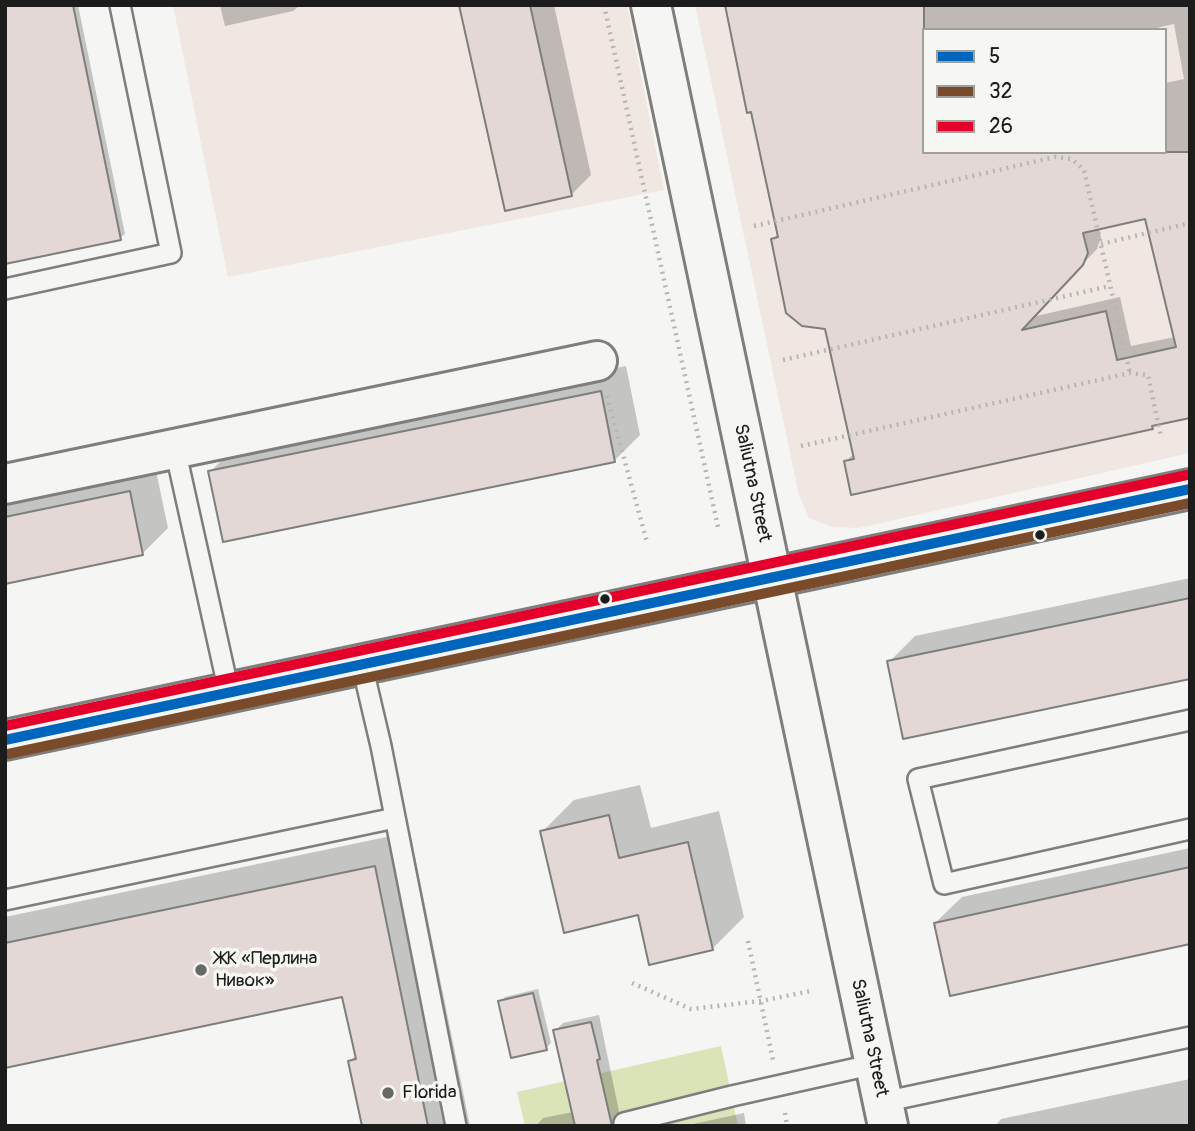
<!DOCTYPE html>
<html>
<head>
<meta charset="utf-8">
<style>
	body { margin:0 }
	#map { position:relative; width:1195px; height:1131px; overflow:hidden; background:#f5f5f3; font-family:Pangolin,sans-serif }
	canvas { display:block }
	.frame { position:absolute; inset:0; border:7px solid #1c1c1c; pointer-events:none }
	.legend { position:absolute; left:922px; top:28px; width:245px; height:126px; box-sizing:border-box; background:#f6f6f2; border:2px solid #9f9f9c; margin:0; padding:9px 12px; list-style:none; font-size:21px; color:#1c1c1c }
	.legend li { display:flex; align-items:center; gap:14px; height:35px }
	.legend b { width:35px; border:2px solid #9f9f9c }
</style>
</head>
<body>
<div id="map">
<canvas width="1195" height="1131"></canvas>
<div class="frame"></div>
<ul class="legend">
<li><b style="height:9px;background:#0065bd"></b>5</li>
<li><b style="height:9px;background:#7a4b2a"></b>32</li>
<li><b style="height:9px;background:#e4002b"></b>26</li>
</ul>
</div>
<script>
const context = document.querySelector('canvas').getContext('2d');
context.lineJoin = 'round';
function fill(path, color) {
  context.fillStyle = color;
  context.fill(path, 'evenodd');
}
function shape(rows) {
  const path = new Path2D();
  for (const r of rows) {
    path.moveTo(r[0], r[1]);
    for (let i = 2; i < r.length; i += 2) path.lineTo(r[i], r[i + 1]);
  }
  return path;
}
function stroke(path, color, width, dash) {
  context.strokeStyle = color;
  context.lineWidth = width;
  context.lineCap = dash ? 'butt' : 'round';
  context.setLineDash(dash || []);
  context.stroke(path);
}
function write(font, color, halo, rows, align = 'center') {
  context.font = font + ' Pangolin,sans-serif';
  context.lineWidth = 7;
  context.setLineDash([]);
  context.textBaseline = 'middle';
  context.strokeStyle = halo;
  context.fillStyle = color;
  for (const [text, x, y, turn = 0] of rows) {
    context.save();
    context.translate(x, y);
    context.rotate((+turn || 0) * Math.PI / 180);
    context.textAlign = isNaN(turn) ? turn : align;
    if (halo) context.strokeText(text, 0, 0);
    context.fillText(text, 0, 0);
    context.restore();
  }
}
fill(shape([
	[173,5,627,5,664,190,228,277],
	[695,5,1190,5,1190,453,859,528,832,527,809,518,799,495],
	[924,30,1165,30,1165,152,924,152]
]), '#f0e6e2');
fill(shape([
	[721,1046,738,1126,525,1126,517,1092]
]), '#dbe3b9');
fill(shape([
	[5,5,78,5,125,234,120,238],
	[220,5,300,5,293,11,225,26],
	[461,5,554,5,591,175,572,194],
	[727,5,1190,5,1190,161,1099,228,1101,237,1097,249,1032,317,1120,297,1131,346,1175,337,1170,240,1190,416,1157,423,1152,427,846,461,855,453,827,328,772,240,779,233],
	[1174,24,1184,79,1165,83,1165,152,924,152,924,30,1148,30],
	[626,366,640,435,614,461,210,472,236,446],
	[155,466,168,528,142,554,5,582,5,497],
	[1190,578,1190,677,889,662,915,636],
	[640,785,651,828,719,811,744,917,712,949,542,832,574,800],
	[410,832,470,1126,364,1126,350,1061,356,1055,344,995,5,1066,5,917],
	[1190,848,1190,942,935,923,962,897],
	[538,989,551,1043,546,1048,500,1002,505,997],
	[599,1015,622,1126,536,1126,543,1118,573,1112,555,1031,563,1023],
	[1190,1079,1190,1126,995,1126,1001,1119],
	[744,1113,746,1126,684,1126]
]), '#0003');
const building = shape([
	[5,5,73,5,121,240,5,264,5,5],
	[459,5,530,5,572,196,505,211,459,5],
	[725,5,924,5,924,152,1190,152,1190,418,1152,426,1153,429,851,495,844,461,854,459,825,329,802,326,786,313,771,239,778,237,751,112,747,113,725,5],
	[1145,219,1176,347,1117,360,1106,311,1022,330,1083,265,1088,253,1083,233,1145,219],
	[601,391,615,462,223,542,208,471,601,391],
	[130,491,143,555,5,584,5,517,130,491],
	[1190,598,1190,679,903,739,887,661,1190,598],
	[609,815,619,858,688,842,713,950,649,965,638,915,564,933,540,831,609,815],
	[375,866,428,1126,362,1126,348,1061,356,1059,342,997,5,1068,5,943,375,866],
	[1190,867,1190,944,950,996,934,923,1190,867],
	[533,993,547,1050,511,1058,498,1001,533,993],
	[591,1022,600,1059,597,1060,612,1126,575,1126,553,1030,591,1022]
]);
fill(building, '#e4d8d6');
stroke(building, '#7e7e7d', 2);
const service = shape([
	[5,289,171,253,120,5],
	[175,449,229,692],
	[362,665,381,746,456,1126],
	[1190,720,918,779,944,884,1190,829],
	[5,900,395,818],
	[883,1102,1190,1037],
	[624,1126,624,1123,732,1096,875,1064]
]);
const minor = shape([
	[5,484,597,361],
	[772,578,888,1126]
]);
const tertiary = shape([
	[651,5,772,578]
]);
const secondary = shape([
	[5,740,1190,489]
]);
stroke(service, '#7e7e7d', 24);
stroke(minor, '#7e7e7d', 44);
stroke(tertiary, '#7e7e7d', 44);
stroke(secondary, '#7e7e7d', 44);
stroke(shape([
	[604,5,718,527],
	[754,226,1055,157,1072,159,1084,170,1130,373],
	[1101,244,1190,223],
	[783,360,1110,286],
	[607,396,647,542],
	[801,446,1130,373,1148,375,1161,437],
	[748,941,773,1060],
	[632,983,691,1009,761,1001,811,991],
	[785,1113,787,1126]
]), '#b6b6b5', 4.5, [2, 5]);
stroke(service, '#f5f5f3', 19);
stroke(minor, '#f5f5f3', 38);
stroke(tertiary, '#f5f5f3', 38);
stroke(secondary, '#f5f5f3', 38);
stroke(shape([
	[5,740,1190,489]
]), '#0065bd', 10);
stroke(shape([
	[8,754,1190,503]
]), '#7a4b2a', 10);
stroke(shape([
	[5,726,1187,475]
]), '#e4002b', 10);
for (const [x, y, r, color] of [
	[1040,535,6,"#1c1c1c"],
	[605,599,6,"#1c1c1c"],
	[201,970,7,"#686867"],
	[388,1093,7,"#686867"]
]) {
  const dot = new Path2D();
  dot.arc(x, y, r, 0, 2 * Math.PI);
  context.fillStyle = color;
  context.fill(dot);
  stroke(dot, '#f6f6f2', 2.5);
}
write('19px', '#1c1c1c', '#f6f6f2', [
	["Saliutna Street",752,483,78],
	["Saliutna Street",869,1038,78]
]);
write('19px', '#1c1c1c', '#f6f6f2', [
	["ЖК «Перлина",215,959],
	["Нивок»",215,981],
	["Florida",402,1093]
], 'left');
</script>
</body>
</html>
